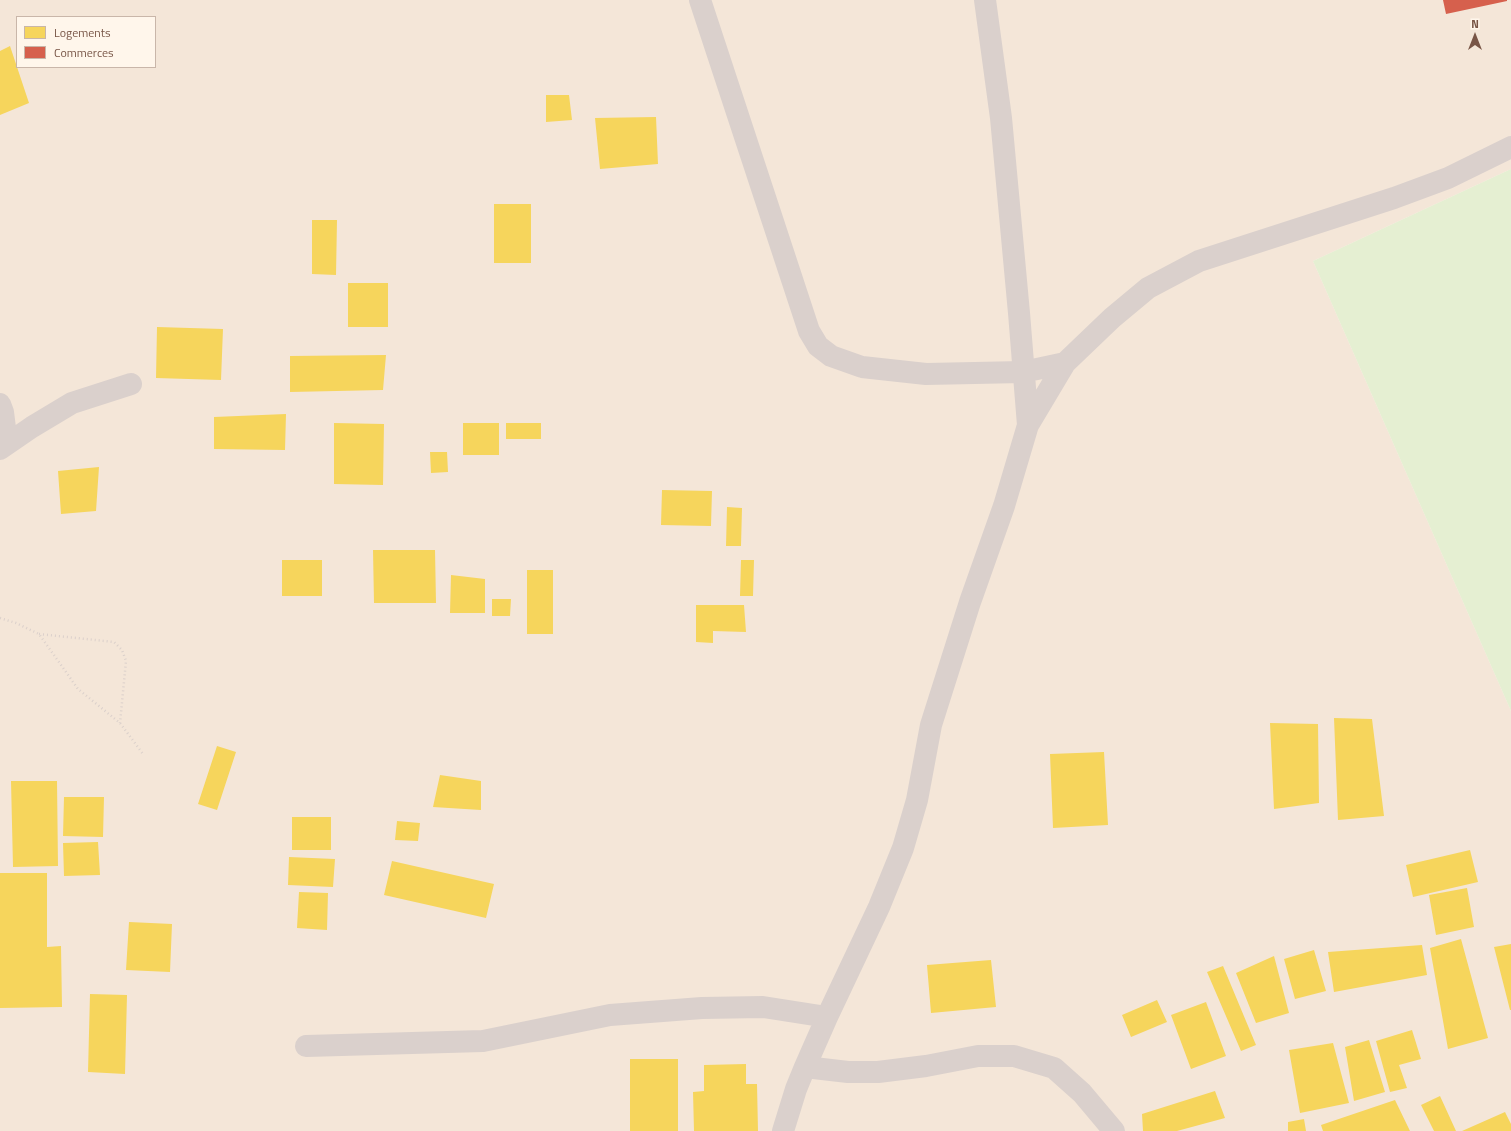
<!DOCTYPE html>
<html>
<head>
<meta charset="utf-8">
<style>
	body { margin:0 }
	#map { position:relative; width:1511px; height:1131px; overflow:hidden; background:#f8f1e8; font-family:"Titillium Web",sans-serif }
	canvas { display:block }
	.legend { position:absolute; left:16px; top:16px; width:140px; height:52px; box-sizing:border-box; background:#fff6eb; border:1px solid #c9b6a9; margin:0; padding:5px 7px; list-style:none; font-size:12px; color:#785546 }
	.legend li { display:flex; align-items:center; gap:8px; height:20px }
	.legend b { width:20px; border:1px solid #c9b6a9 }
	.north { position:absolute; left:1455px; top:16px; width:40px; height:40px; -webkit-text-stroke:3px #fff6eb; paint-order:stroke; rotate:0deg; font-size:11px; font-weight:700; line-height:16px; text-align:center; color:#785546 }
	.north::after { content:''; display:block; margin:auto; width:14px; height:18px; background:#785546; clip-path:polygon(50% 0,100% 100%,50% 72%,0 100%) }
</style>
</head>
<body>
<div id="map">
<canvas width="1511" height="1131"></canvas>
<ul class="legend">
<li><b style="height:11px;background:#f6d55c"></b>Logements</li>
<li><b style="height:11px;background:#d6604d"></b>Commerces</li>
</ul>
<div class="north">N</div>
</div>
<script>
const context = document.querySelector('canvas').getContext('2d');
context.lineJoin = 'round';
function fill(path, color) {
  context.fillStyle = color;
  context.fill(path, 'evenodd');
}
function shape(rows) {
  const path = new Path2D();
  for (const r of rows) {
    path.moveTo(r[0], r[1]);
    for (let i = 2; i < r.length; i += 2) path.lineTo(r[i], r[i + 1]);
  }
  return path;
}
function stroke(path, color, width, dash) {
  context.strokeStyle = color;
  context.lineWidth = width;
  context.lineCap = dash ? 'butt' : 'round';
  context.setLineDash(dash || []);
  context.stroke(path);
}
fill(shape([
	[0,0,1511,0,1511,169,1313,261,1511,711,1511,1131,0,1131],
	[17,17,155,17,155,67,17,67]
]), '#f4e6d8');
fill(shape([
	[1511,169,1511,711,1313,261]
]), '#e5efd2');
fill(shape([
	[10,46,29,103,0,115,0,51],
	[546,95,569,95,572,120,546,122],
	[656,117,658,164,600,169,595,118],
	[494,204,531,204,531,263,494,263],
	[312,220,337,220,336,275,312,274],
	[348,283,388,283,388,327,348,327],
	[157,327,223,329,221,380,156,378],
	[386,355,383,390,290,392,290,356],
	[286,414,285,450,214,449,214,417],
	[334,423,384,424,383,485,334,484],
	[463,423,499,423,499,455,463,455],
	[506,423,541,423,541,439,506,439],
	[430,452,447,452,448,472,431,473],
	[99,467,96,511,61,514,58,471],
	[662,490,712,491,711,526,661,525],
	[727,507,742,508,741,546,726,546],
	[373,550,435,550,436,603,374,603],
	[282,560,322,560,322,596,282,596],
	[741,560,754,560,753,596,740,596],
	[527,570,553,570,553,634,527,634],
	[451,575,485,579,485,613,450,613],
	[492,599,511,599,510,616,492,616],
	[696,605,744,605,746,632,713,631,713,643,696,642],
	[1334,718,1372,719,1384,816,1338,820],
	[1270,723,1318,724,1319,803,1274,809],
	[217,746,236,752,217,810,198,804],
	[1104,752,1108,825,1053,828,1050,754],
	[440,775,481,781,481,810,433,807],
	[11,781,57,781,58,866,13,867],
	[64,797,104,797,103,837,63,836],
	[292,817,331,817,331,850,292,850],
	[397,821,420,823,418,841,395,840],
	[98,842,100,875,64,876,63,843],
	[1470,850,1478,882,1413,897,1406,865],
	[289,857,335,859,333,887,288,885],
	[392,861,494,884,486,918,384,895],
	[0,873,47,873,47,947,61,946,62,1007,0,1008],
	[1467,888,1474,927,1436,935,1429,895],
	[299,892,328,893,327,930,297,928],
	[129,922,172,924,170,972,126,970],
	[1461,939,1488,1038,1448,1049,1430,948],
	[1511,944,1511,1010,1510,1010,1494,947],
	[1422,945,1427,975,1334,992,1328,952],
	[1314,950,1326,991,1295,999,1284,959],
	[1274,956,1289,1013,1256,1023,1236,973],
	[991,960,996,1007,931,1013,927,965],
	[1223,966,1256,1045,1241,1051,1207,972],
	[90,994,127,995,125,1074,88,1072],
	[1157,1000,1167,1022,1131,1037,1122,1015],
	[1206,1002,1226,1056,1191,1069,1171,1015],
	[1412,1030,1421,1059,1399,1065,1407,1088,1390,1092,1376,1041],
	[1369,1040,1385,1092,1354,1101,1345,1047],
	[1333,1043,1349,1103,1300,1113,1289,1050],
	[630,1059,678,1059,678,1131,630,1131],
	[746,1064,746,1084,757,1084,758,1131,694,1131,693,1092,704,1091,704,1065],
	[1215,1091,1225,1118,1177,1131,1143,1131,1142,1114],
	[1440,1096,1456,1131,1434,1131,1421,1105],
	[1395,1100,1410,1131,1323,1131,1321,1125],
	[1505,1112,1511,1124,1511,1131,1462,1131],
	[1304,1119,1306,1131,1288,1131,1288,1122]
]), '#f6d55c');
fill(shape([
	[1443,0,1507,0,1507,1,1446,14]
]), '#d6604d');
stroke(shape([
	[0,618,16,623,39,634,78,689,120,723,143,754],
	[39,634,114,642,122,650,126,661,120,723]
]), '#dbd0cb', 2.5, [1, 3]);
stroke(shape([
	[700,0,809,331,818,346,831,356,862,367,926,374,1023,372,1065,363],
	[985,0,1001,118,1019,313,1028,425],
	[0,404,3,412,7,444],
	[0,449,32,427,72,403,131,384],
	[306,1046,483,1041,610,1015,702,1008,763,1007,827,1017],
	[805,1067,848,1072,878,1072,926,1066,978,1056,1014,1056,1054,1068,1082,1093,1114,1131],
	[783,1131,796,1089,805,1067,827,1017,879,907,903,848,917,800,931,725,970,602,1004,506,1028,425,1065,363,1112,318,1148,288,1199,261,1394,198,1448,178,1511,147]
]), '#dad0cc', 22);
</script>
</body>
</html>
